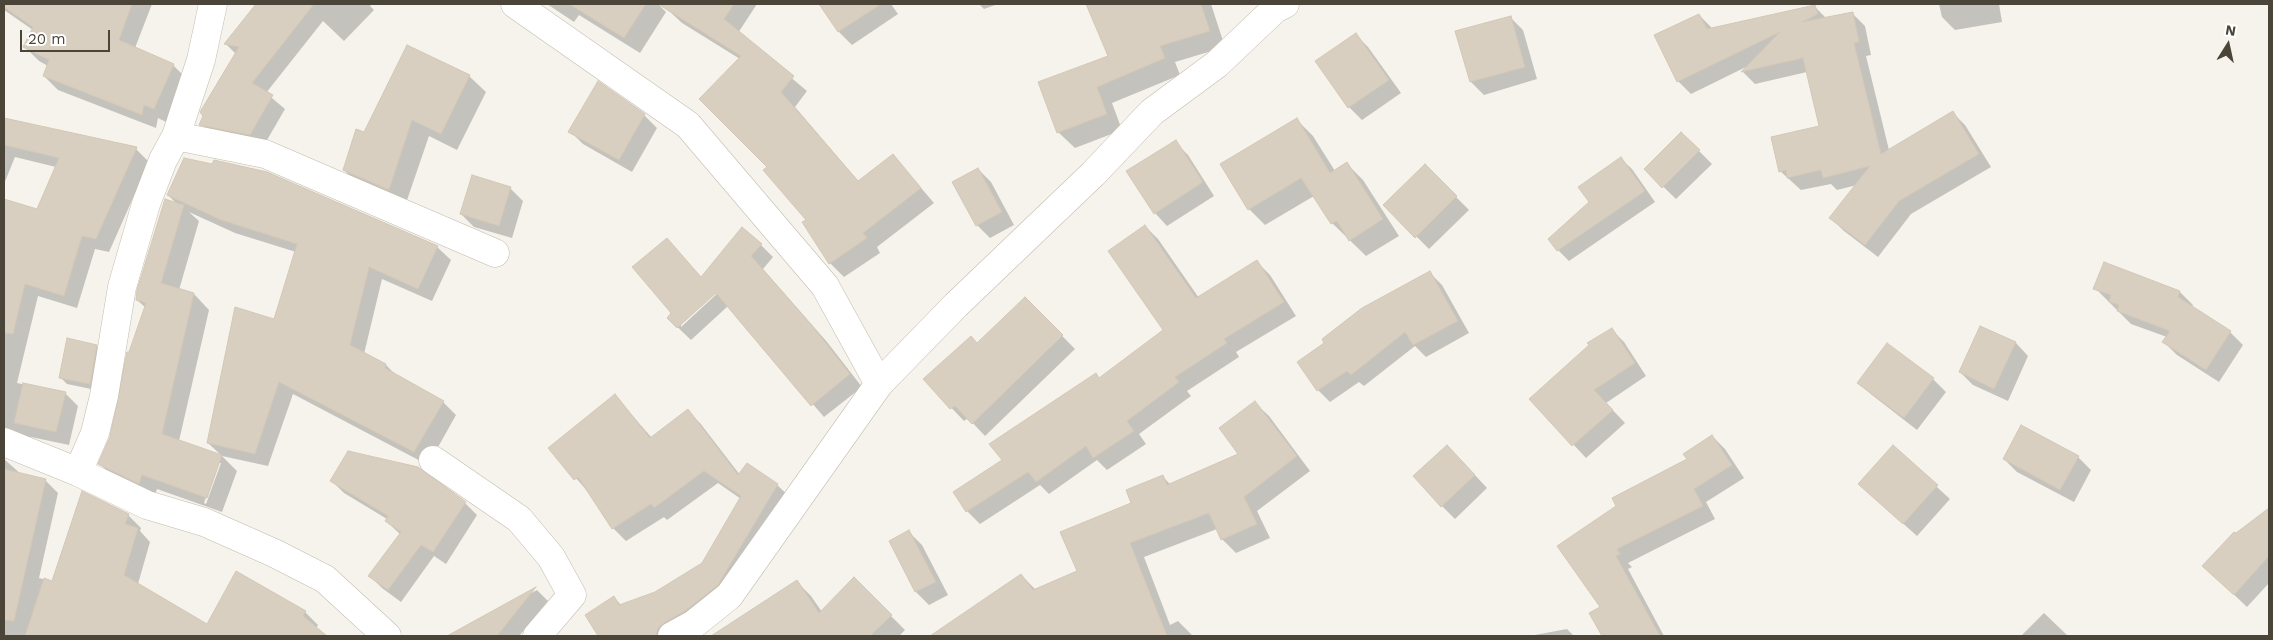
<!DOCTYPE html>
<html>
<head>
<meta charset="utf-8">
<style>
	body { margin:0 }
	#map { position:relative; width:2273px; height:640px; overflow:hidden; background:#f6f3ec; font-family:"Work Sans",sans-serif }
	canvas { display:block }
	.frame { position:absolute; inset:0; border:5px solid #4b4439; pointer-events:none }
	.north { position:absolute; left:2203px; top:20px; width:50px; height:50px; -webkit-text-stroke:4px #fff; paint-order:stroke; rotate:10deg; font-size:14px; font-weight:700; line-height:20px; text-align:center; color:#4b4439 }
	.north::after { content:''; display:block; margin:auto; width:18px; height:22px; background:#4b4439; clip-path:polygon(50% 0,100% 100%,50% 72%,0 100%) }
	.scale { position:absolute; left:20px; top:30px; width:90px; height:22px; box-sizing:border-box; border:2px solid #4b4439; border-top:0; padding-left:6px; font-size:15px; line-height:18px; white-space:nowrap; color:#4b4439; -webkit-text-stroke:4px #fff; paint-order:stroke }
</style>
</head>
<body>
<div id="map">
<canvas width="2273" height="640"></canvas>
<div class="frame"></div>
<div class="north">N</div>
<div class="scale">20 m</div>
</div>
<script>
const context = document.querySelector('canvas').getContext('2d');
context.lineJoin = 'round';
function fill(path, color) {
  context.fillStyle = color;
  context.fill(path, 'evenodd');
}
function shape(rows) {
  const path = new Path2D();
  for (const r of rows) {
    path.moveTo(r[0], r[1]);
    for (let i = 2; i < r.length; i += 2) path.lineTo(r[i], r[i + 1]);
  }
  return path;
}
function stroke(path, color, width, dash) {
  context.strokeStyle = color;
  context.lineWidth = width;
  context.lineCap = dash ? 'butt' : 'round';
  context.setLineDash(dash || []);
  context.stroke(path);
}
fill(shape([
	[4,4,152,4,135,48,173,65,188,80,168,123,158,118,156,128,58,90,44,76,48,66,39,61,25,47,33,30,4,10],
	[258,4,372,4,370,6,374,10,344,41,323,21,266,93,285,109,263,147,213,137,201,124,236,54,226,44],
	[547,4,658,4,666,12,640,53,579,15,574,22],
	[670,4,757,4,738,33,807,91,795,107,859,182,893,155,934,203,877,247,880,253,844,277,830,263,807,220,769,167,740,59,682,23,667,9],
	[820,4,891,4,898,14,852,45,839,32],
	[979,4,998,4,984,9],
	[1087,4,1211,4,1225,47,1175,62,1180,75,1112,103,1122,130,1075,148,1058,132,1110,57],
	[1939,4,1999,4,2002,22,1955,30,1942,17],
	[1814,6,1826,18,1852,13,1865,26,1871,55,1866,56,1889,150,1952,112,1965,125,1991,167,1911,214,1878,257,1844,231,1831,218,1857,185,1837,190,1831,184,1801,190,1780,171,1821,127,1807,72,1755,84,1743,72,1746,67,1691,94,1678,81,1699,15,1712,28],
	[1510,17,1523,30,1537,79,1484,95,1471,82],
	[1355,34,1368,47,1401,93,1362,120,1349,107],
	[469,76,486,92,457,150,429,136,405,206,361,187,344,170,365,133],
	[644,115,657,128,632,172,583,144,570,131],
	[4,118,136,149,149,162,109,252,95,249,77,308,38,296,17,383,65,393,78,406,69,445,31,437,30,443,4,448,4,200,37,211,56,167,15,157,4,184],
	[1297,120,1313,136,1335,171,1347,164,1363,180,1399,236,1366,256,1332,223,1314,196,1265,225,1249,209],
	[1681,133,1712,164,1676,199,1645,169],
	[1175,142,1188,155,1214,196,1167,226,1155,213],
	[1621,159,1632,169,1655,202,1569,261,1558,250],
	[1425,166,1469,210,1429,249,1385,205],
	[978,169,991,182,1014,225,990,238,977,225],
	[510,188,523,201,512,238,474,227,461,214],
	[168,195,437,247,451,260,432,301,382,279,364,354,386,365,397,376,443,402,456,415,428,465,293,394,268,466,222,456,237,471,222,512,157,489,154,498,115,479,100,464,111,437,130,354,146,308,137,300,178,205],
	[189,212,235,233,296,252,275,321,208,443,222,456,179,441,209,310,194,294,179,290,199,221],
	[218,463,221,463,206,504,204,503],
	[1145,226,1158,239,1199,298,1257,262,1270,275,1296,316,1236,352,1239,357,1187,391,1191,396,1139,434,1146,444,1107,470,1097,460,1049,494,1040,485,980,524,967,511,1004,460,1100,379,1165,330],
	[761,245,773,257,763,269,827,342,862,387,824,417,728,306,691,340,668,318,702,278],
	[719,288,721,290,681,327,681,323],
	[1430,273,1442,285,1469,333,1426,357,1415,346,1364,386,1359,382,1330,402,1318,390,1326,343],
	[2095,288,2180,292,2193,305,2192,307,2230,332,2243,345,2219,382,2177,355,2164,342,2167,337,2131,324],
	[1025,298,1075,349,985,436,968,418,964,421,924,379,977,344],
	[1981,328,2016,343,2028,356,2008,401,1973,385,1960,372],
	[1611,329,1624,342,1646,376,1606,403,1625,423,1586,458,1531,399],
	[1887,345,1933,379,1946,392,1917,430,1872,395,1859,383],
	[96,346,102,352,96,390,67,384,61,378],
	[615,396,652,438,687,411,700,423,740,475,777,485,790,497,730,598,676,636,600,636,586,615,614,597,621,605,656,594,703,564,741,499,718,483,667,520,664,517,626,541,613,528,588,492,550,448],
	[1255,403,1269,416,1310,471,1257,511,1270,538,1236,553,1222,539,1217,529,1144,557,1170,625,1178,621,1193,636,940,636,938,633,1021,575,1036,590,1078,572,1132,504,1163,477,1171,485,1240,454],
	[1712,436,1725,449,1744,478,1706,502,1715,519,1628,563,1632,567,1628,569,1664,636,1603,636,1591,614,1602,608,1559,547,1689,460],
	[1893,447,1950,499,1917,536,1859,484],
	[2078,457,2091,470,2074,502,2017,472,2004,459],
	[4,459,22,475,45,480,58,493,39,578,53,582,128,515,141,528,140,531,150,542,138,584,207,625,305,612,318,625,316,628,325,636,115,636,98,627,95,636,4,636],
	[1460,459,1487,488,1455,519,1442,506],
	[332,481,465,503,477,515,446,564,434,556,401,602,382,588,370,576,400,534,386,521,387,519,344,493],
	[2269,509,2269,583,2247,607,2204,566,2236,535],
	[909,532,922,545,948,595,929,605,916,592,891,541],
	[854,579,905,630,899,636,713,636,797,582,811,596,822,612],
	[537,590,548,601,519,636,451,636],
	[2044,613,2068,636,2021,636],
	[1567,629,1574,636,1529,636]
]), '#0003');
const building = shape([
	[4,4,132,4,119,40,174,64,154,109,144,105,142,115,43,76,49,60,23,47,33,27,4,7,4,4],
	[256,4,314,4,252,83,273,95,250,135,199,125,203,116,200,112,239,47,224,44,256,4],
	[569,4,646,4,624,38,569,4],
	[658,4,734,4,724,19,794,76,781,92,858,181,893,154,921,188,863,233,867,238,829,264,802,222,806,220,763,170,767,167,699,99,741,56,658,4],
	[819,4,881,4,838,32,819,4],
	[1086,4,1201,4,1210,31,1160,46,1165,58,1097,87,1107,114,1057,133,1038,82,1108,56,1086,4],
	[1815,5,1818,14,1802,22,1853,12,1859,42,1854,43,1881,154,1953,111,1979,154,1899,201,1865,245,1829,218,1870,166,1823,178,1821,170,1787,178,1786,170,1779,172,1771,137,1819,126,1803,58,1741,72,1780,32,1677,82,1654,35,1699,14,1707,29,1815,5],
	[1511,16,1525,67,1470,82,1455,31,1511,16],
	[1356,33,1389,80,1348,108,1315,61,1356,33],
	[407,45,470,75,441,134,412,120,389,190,343,170,356,129,364,132,407,45],
	[598,81,645,114,619,160,568,132,598,81],
	[4,118,137,147,96,239,82,236,64,296,25,284,13,334,4,333,4,199,37,209,59,158,4,145,4,118],
	[1297,118,1330,173,1347,162,1383,219,1349,241,1337,221,1331,224,1301,178,1248,210,1220,164,1297,118],
	[1681,132,1700,150,1662,188,1644,169,1681,132],
	[1176,140,1203,182,1154,214,1126,171,1176,140],
	[1621,157,1645,191,1557,251,1548,239,1589,202,1578,187,1621,157],
	[184,158,212,164,214,160,267,172,438,246,418,289,369,267,350,345,386,364,385,368,444,401,414,452,279,382,255,454,207,443,235,307,274,319,297,244,221,220,167,195,184,158],
	[1425,164,1457,196,1415,238,1383,205,1425,164],
	[978,168,1002,212,976,226,952,182,978,168],
	[472,175,511,187,499,226,460,214,472,175],
	[165,199,184,205,161,283,194,293,162,434,222,455,207,498,142,475,139,484,98,464,110,437,127,352,129,352,146,303,136,300,137,290,165,199],
	[1145,225,1196,298,1257,260,1284,302,1224,339,1227,343,1175,377,1179,382,1127,421,1134,431,1093,458,1086,446,1036,482,1028,472,966,512,953,492,1002,460,989,444,1096,373,1099,378,1163,330,1108,251,1145,225],
	[742,227,762,244,751,256,814,328,850,374,811,406,716,293,677,328,667,318,671,313,666,307,632,267,667,238,701,277,742,227],
	[2104,262,2180,291,2178,297,2231,331,2206,370,2162,342,2170,331,2117,311,2119,305,2109,302,2111,295,2093,289,2104,262],
	[1430,271,1458,321,1413,345,1405,332,1351,375,1347,371,1317,391,1297,362,1324,343,1322,339,1362,308,1430,271],
	[1025,297,1063,335,972,424,955,406,950,409,923,379,971,336,977,343,1025,297],
	[1980,326,2016,342,1994,389,1959,372,1980,326],
	[1612,328,1635,363,1594,390,1613,410,1572,446,1529,399,1589,345,1587,343,1612,328],
	[67,338,97,345,90,384,59,378,67,338],
	[1887,343,1934,378,1904,418,1857,383,1887,343],
	[23,383,66,392,56,432,14,423,23,383],
	[615,394,650,438,688,409,738,475,747,463,778,484,718,585,685,611,664,623,658,628,656,636,598,636,585,615,614,596,619,605,655,592,702,563,741,496,704,471,654,508,651,504,612,529,578,477,574,480,548,448,615,394],
	[1255,401,1297,456,1244,497,1257,524,1221,540,1209,513,1130,543,1167,636,930,636,1021,574,1033,590,1077,571,1060,532,1131,503,1126,490,1163,475,1167,485,1238,454,1219,428,1255,401],
	[2021,425,2079,456,2060,490,2003,459,2021,425],
	[1712,435,1732,465,1694,489,1703,506,1617,549,1620,554,1616,556,1660,636,1602,636,1589,613,1600,607,1557,546,1616,506,1612,498,1687,459,1683,454,1712,435],
	[1447,445,1475,475,1441,507,1413,476,1447,445],
	[1893,445,1938,485,1903,524,1858,484,1893,445],
	[348,451,418,467,466,502,433,552,421,545,388,590,368,576,401,532,385,521,388,516,330,481,348,451],
	[4,469,46,479,14,621,4,620,4,469],
	[82,491,129,514,125,524,138,528,124,575,207,624,236,571,306,611,303,616,327,636,25,636,44,578,52,581,82,491],
	[2269,508,2269,556,2234,595,2202,566,2234,532,2236,533,2269,508],
	[909,530,936,582,915,592,889,541,909,530],
	[854,577,892,615,870,636,711,636,797,580,819,613,854,577],
	[536,587,497,636,447,636,536,587]
]);
fill(building, '#d8cfc1');
stroke(building, '#d3c7b4', 1);
const street = shape([
	[515,4,688,125,825,286,879,384],
	[176,136,201,60,213,4],
	[4,442,78,472,147,505,204,522,274,553,325,579,387,636],
	[433,460,519,519,551,557,572,595,537,636],
	[78,472,95,433,104,396,122,287,146,204,163,160,176,136,265,154,495,253],
	[672,636,694,624,729,596,879,384,956,305,1093,174,1152,112,1217,64,1275,9,1285,4]
]);
stroke(street, '#c2bbae', 29);
stroke(street, '#fff', 28);
</script>
</body>
</html>
